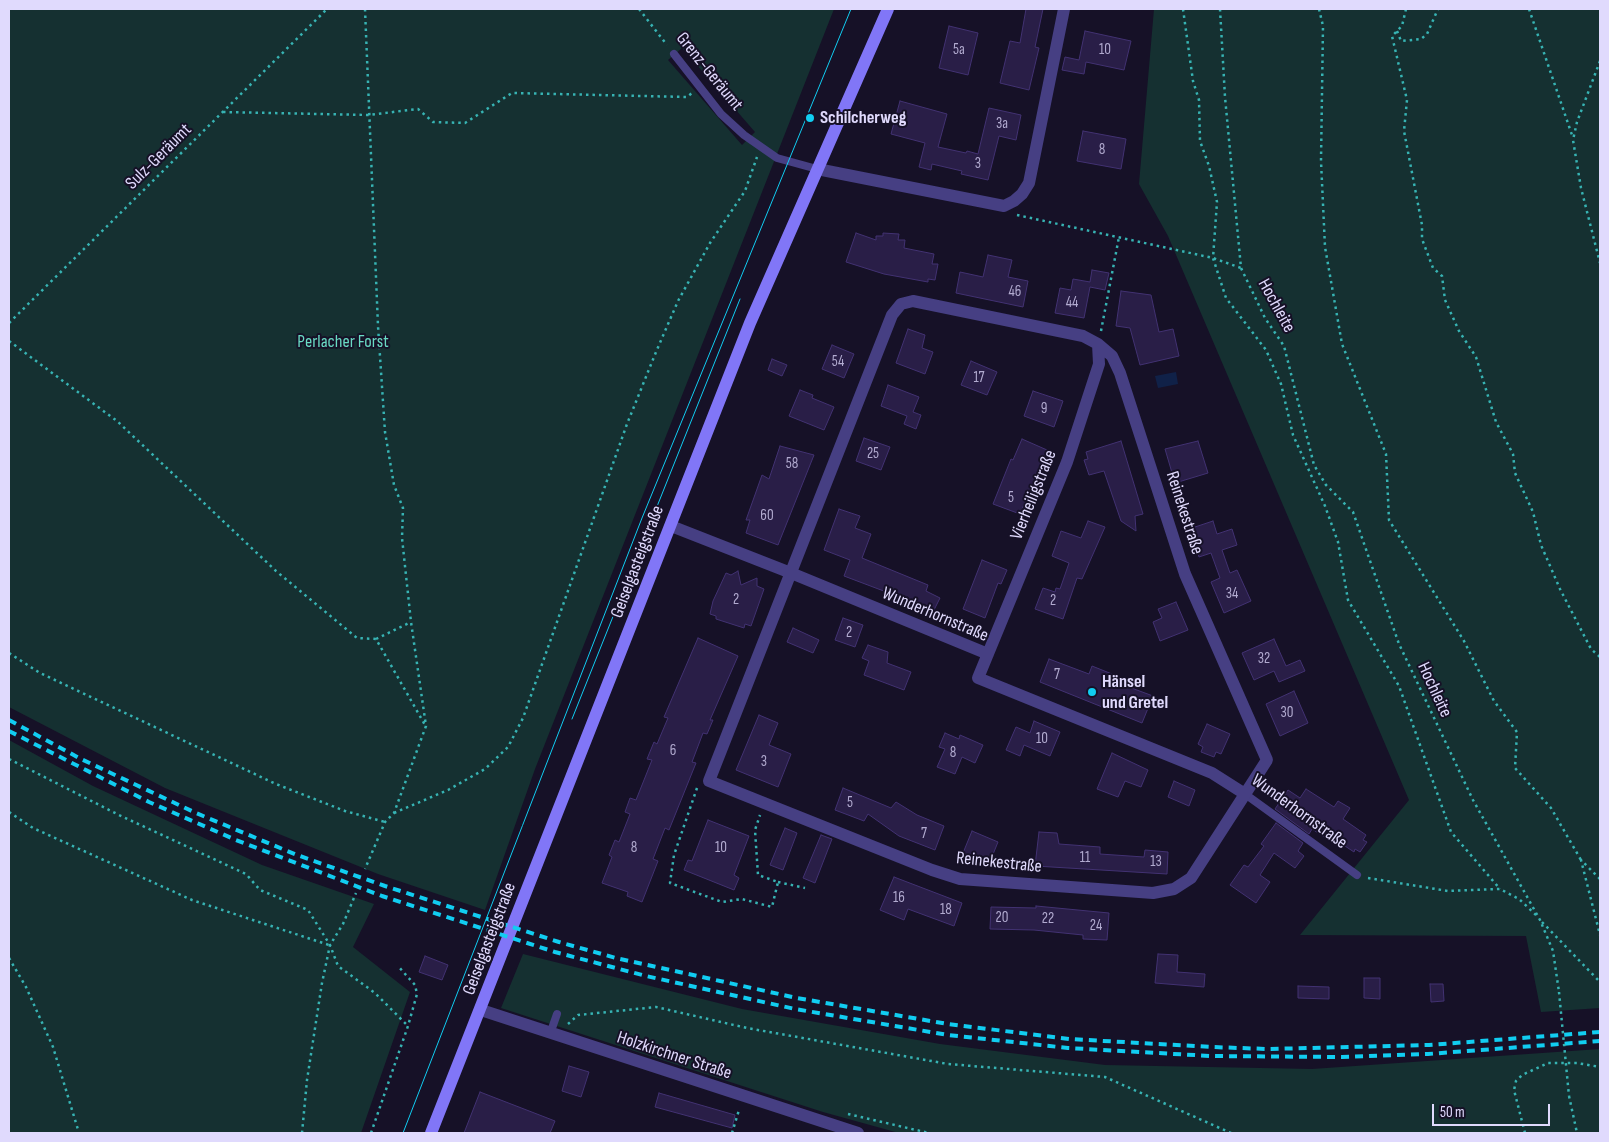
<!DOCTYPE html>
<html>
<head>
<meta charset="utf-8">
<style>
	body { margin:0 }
	#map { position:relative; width:1609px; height:1142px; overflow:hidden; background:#161127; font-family:"Sofia Sans Condensed",sans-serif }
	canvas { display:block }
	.frame { position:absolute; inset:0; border:10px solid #e0dafd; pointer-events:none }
	.scale { position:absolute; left:1432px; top:1104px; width:118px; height:22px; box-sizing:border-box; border:2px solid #e0dafd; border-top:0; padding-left:6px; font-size:15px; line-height:18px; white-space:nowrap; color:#e0dafd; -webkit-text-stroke:4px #161127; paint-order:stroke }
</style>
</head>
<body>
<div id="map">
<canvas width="1609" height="1142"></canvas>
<div class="frame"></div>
<div class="scale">50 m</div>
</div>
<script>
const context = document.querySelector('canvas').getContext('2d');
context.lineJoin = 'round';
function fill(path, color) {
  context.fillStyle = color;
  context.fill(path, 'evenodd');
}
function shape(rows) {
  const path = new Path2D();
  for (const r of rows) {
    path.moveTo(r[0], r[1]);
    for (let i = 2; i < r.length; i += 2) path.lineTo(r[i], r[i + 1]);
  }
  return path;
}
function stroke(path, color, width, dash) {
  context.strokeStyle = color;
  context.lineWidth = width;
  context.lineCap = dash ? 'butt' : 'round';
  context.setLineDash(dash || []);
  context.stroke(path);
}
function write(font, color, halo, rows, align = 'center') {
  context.font = font + ' "Sofia Sans Condensed",sans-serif';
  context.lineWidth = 4;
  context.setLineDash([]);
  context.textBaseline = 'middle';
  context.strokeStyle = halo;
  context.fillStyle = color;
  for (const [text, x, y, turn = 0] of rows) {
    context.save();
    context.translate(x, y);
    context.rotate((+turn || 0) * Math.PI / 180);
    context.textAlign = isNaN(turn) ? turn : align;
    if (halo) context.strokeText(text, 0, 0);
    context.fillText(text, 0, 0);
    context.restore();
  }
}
fill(shape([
	[9,9,834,9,535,769,485,910,378,874,165,788,9,707],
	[682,48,755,132,742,145,668,60],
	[1154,9,1600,9,1600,1008,1541,1012,1526,936,1300,935,1409,800,1168,236,1139,184],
	[9,740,93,786,262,865,374,904,353,947,410,992,361,1133,9,1133],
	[523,954,742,1009,940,1044,1105,1065,1312,1069,1600,1049,1600,1133,899,1133,823,1112,501,1008]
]), '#153031');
fill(shape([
	[1176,372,1178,384,1158,388,1155,376]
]), '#102148');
const building = shape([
	[1026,9,1043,9,1035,47,1039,48,1029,90,1000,83,1010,41,1020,43,1026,9],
	[949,26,978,33,968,75,939,68,949,26],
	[1085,31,1131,41,1124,70,1086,62,1084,74,1062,70,1065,57,1079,60,1085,31],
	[900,101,947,114,938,147,966,153,967,151,978,154,989,108,1021,115,1016,140,999,136,988,180,961,174,962,171,932,164,931,170,919,167,925,143,891,134,900,101],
	[1083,131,1126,139,1121,169,1077,161,1083,131],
	[856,233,876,240,876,236,883,236,883,233,899,234,898,240,905,240,904,248,934,254,932,264,938,264,935,280,928,279,928,282,884,274,846,262,856,233],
	[988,255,1012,260,1008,277,1028,281,1023,307,956,293,960,272,983,277,988,255],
	[1092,270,1109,273,1105,290,1090,287,1084,318,1055,313,1060,288,1071,290,1073,279,1090,282,1092,270],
	[1121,291,1151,295,1159,332,1173,329,1179,356,1140,365,1130,328,1116,326,1121,291],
	[908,329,925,335,922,348,933,352,925,374,896,363,908,329],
	[832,345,854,354,844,378,822,369,832,345],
	[772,359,787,365,782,376,768,370,772,359],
	[971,361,997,372,987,395,961,385,971,361],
	[888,385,919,397,913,412,921,415,916,429,904,424,907,416,881,406,888,385],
	[800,390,813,395,812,398,834,407,824,430,789,416,800,390],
	[1033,391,1063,401,1054,427,1024,416,1033,391],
	[864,438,890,447,881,470,856,461,864,438],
	[1022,439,1047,450,1020,514,993,504,1011,459,1013,460,1022,439],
	[1121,441,1143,514,1135,516,1136,531,1121,521,1104,471,1089,475,1084,460,1088,459,1086,452,1121,441],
	[1198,441,1208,473,1175,483,1165,449,1198,441],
	[780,446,814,455,778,545,746,533,750,520,746,520,762,475,769,479,780,446],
	[839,509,860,516,855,528,871,534,862,558,928,585,926,591,940,598,934,610,844,576,850,560,824,550,839,509],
	[1088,521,1105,527,1082,579,1077,578,1063,619,1035,609,1043,588,1055,592,1056,588,1060,589,1069,563,1052,556,1061,531,1081,538,1088,521],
	[1213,521,1217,534,1232,529,1237,545,1222,550,1230,573,1237,570,1251,601,1224,613,1211,582,1220,578,1211,553,1199,557,1194,543,1196,542,1192,528,1213,521],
	[982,560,1007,570,1001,584,998,583,985,618,963,609,982,560],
	[738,571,741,585,757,578,757,586,764,589,751,626,745,624,744,628,716,619,716,616,710,614,713,601,726,573,731,575,738,571],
	[1176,602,1188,630,1160,641,1153,622,1162,618,1158,609,1176,602],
	[843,618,863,625,855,647,835,640,843,618],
	[793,628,819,640,813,653,787,642,793,628],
	[698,638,738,656,710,720,713,720,707,734,703,733,692,762,696,763,669,830,665,828,653,859,658,861,642,902,627,896,628,892,602,883,612,857,609,855,615,840,619,842,630,814,625,812,630,798,636,800,652,760,647,759,654,742,657,744,668,718,664,717,698,638],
	[1274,639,1286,666,1300,660,1305,671,1279,682,1274,671,1254,680,1242,653,1274,639],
	[868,645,888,652,887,663,911,672,904,690,864,675,869,661,862,658,868,645],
	[1049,659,1089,674,1092,666,1112,674,1110,680,1153,696,1142,723,1040,682,1049,659],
	[1294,691,1308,723,1280,736,1266,704,1294,691],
	[759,715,778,723,769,745,791,754,778,787,736,770,759,715],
	[1034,721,1060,732,1050,756,1024,745,1020,756,1006,750,1016,727,1030,733,1034,721],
	[1207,724,1230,734,1221,754,1216,752,1214,757,1201,752,1203,747,1198,744,1207,724],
	[945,733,959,739,960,735,983,745,975,763,962,757,955,774,937,767,945,749,939,747,945,733],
	[1112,753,1148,770,1141,787,1125,781,1118,797,1097,789,1112,753],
	[1174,781,1195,790,1189,806,1168,797,1174,781],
	[843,788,891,808,896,802,917,815,944,826,935,850,899,836,868,814,864,821,835,810,843,788],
	[1306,789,1334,807,1338,801,1350,808,1343,819,1366,835,1363,840,1367,842,1360,852,1355,849,1354,852,1336,840,1334,843,1312,829,1309,834,1275,809,1288,790,1300,798,1306,789],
	[708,820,749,836,734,875,739,878,734,890,684,870,688,860,692,861,708,820],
	[1276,823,1303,843,1298,851,1304,856,1295,868,1274,853,1260,875,1270,882,1256,903,1230,885,1244,865,1248,867,1264,846,1261,844,1276,823],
	[785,828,797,833,783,870,770,865,785,828],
	[972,831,998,842,989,864,963,853,972,831],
	[1039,832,1057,833,1059,844,1100,847,1100,854,1144,857,1145,850,1168,852,1167,874,1035,866,1039,832],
	[821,835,832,839,815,883,803,878,821,835],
	[894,877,962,903,954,926,908,909,904,920,880,910,894,877],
	[1036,906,1109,913,1107,940,1083,939,1083,935,1034,930,990,929,991,907,1036,908,1036,906],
	[1158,954,1178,955,1177,972,1205,974,1204,987,1155,983,1158,954],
	[425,956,448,965,442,980,419,972,425,956],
	[1364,978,1380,978,1380,999,1364,998,1364,978],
	[1430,984,1443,984,1444,1001,1431,1002,1430,984],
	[1298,986,1329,987,1329,999,1298,998,1298,986],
	[569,1066,589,1072,581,1097,562,1091,569,1066],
	[480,1092,555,1121,550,1133,464,1133,480,1092],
	[659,1093,735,1115,732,1128,655,1107,659,1093]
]);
fill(building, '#291e47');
stroke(building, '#423272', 1);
stroke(shape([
	[365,9,378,326,385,432,394,485,403,508,402,538,411,622,426,726,394,813,385,822,365,869],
	[639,9,667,45],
	[1183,9,1193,81,1199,100,1200,141,1209,166,1217,202,1213,258,1226,298,1266,350,1281,384,1293,435,1325,506,1338,542,1348,600,1399,686,1451,832,1500,889],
	[1220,9,1225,97,1241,268,1265,318,1284,346,1314,465,1326,485,1353,512,1399,644,1473,800,1540,920,1553,951,1559,992],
	[1319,9,1323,26,1321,161,1325,247,1342,344,1386,454,1389,520,1464,641,1494,701,1517,732,1515,768,1551,808,1581,860],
	[1406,9,1402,26,1392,36,1407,100,1404,131,1422,225,1422,239,1433,268,1442,276,1445,300,1459,331,1476,357,1496,422,1513,454,1515,473,1533,512,1541,545,1560,589,1591,649,1600,657],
	[1529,9,1573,138],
	[1397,31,1401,41,1421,39,1427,34,1438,9],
	[1600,61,1577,122,1573,140,1581,188,1600,263],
	[223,112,368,115,418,109,433,122,465,123,512,93,687,97,692,93],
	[1017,215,1213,258,1241,268],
	[9,323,327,9],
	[1101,331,1119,237],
	[9,341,117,421,276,571,357,638,376,639,425,725],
	[376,639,411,622],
	[9,653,40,673,276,784,345,811,385,822],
	[9,759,119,815,246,874,260,890,308,910,330,945,338,966,375,993,408,1026],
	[697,788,674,855,670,883,722,902,742,899,772,907,778,882,758,875,755,830,760,815],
	[9,812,33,828,192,900,329,945],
	[394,813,448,790,485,769,508,747,523,718,627,424,656,352,678,301,710,243,745,191,757,157],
	[1368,878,1448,891,1500,889,1519,899,1537,916],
	[1600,879,1581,860,1600,935],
	[778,882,805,888],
	[1542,922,1600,982],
	[9,958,26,987,53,1047,79,1133],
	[568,1024,578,1015,656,1007,747,1028,948,1064,1105,1077,1231,1133],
	[1569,1096,1577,1133],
	[848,1114,929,1133],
	[302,1133,307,1080,322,983,330,945,343,924,356,893],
	[371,1133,408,1026,417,994,415,985,398,966],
	[732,1133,739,1110],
	[1525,1133,1514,1090,1516,1081,1522,1075,1548,1063,1577,1063,1600,1067]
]), '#37b3b3', 2.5, [2.5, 4]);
stroke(shape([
	[674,54,721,114,744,135,777,158,817,169],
	[1245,794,1357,875],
	[550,1034,557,1014]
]), '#463f83', 8);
stroke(shape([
	[817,169,1004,206,1014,201,1022,194,1029,183,1064,9],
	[913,301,1083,336,1098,344,1112,356,1120,373,1185,574,1267,760,1191,878,1174,889,1153,893,960,879,932,870,709,781,892,315,901,304,913,301],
	[1098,344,1099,364,1067,462,978,678,1212,773,1245,794],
	[671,526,791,573,988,654],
	[481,1010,858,1133]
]), '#463f83', 12);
stroke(shape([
	[431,1133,750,323,888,9]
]), '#8176f7', 12);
stroke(shape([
	[572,719,740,299],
	[403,1133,642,518,851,9]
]), '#11cdf1', 1);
stroke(shape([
	[9,720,81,759,196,813,297,855,385,886,559,942,616,958,797,998,948,1024,1069,1039,1212,1047,1268,1049,1429,1045,1600,1032],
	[9,731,149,802,236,840,382,896,555,952,646,976,795,1009,948,1035,1068,1048,1211,1056,1342,1057,1428,1054,1600,1041]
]), '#11cdf1', 4, [8, 6]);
stroke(shape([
	[1559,992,1569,1096]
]), '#37b3b3', 2.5, [2.5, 4]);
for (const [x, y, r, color] of [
	[810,118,5,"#11cdf1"],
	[1092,692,5,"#11cdf1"]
]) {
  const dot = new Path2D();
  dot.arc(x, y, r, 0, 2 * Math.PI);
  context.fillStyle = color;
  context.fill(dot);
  stroke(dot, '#161127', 2);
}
write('15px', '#b2abd0', null, [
	["5a",959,50],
	["10",1105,50],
	["3a",1002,124],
	["8",1102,150],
	["3",978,164],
	["46",1015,292],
	["44",1072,303],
	["54",838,362],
	["17",979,378],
	["9",1044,409],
	["25",873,454],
	["58",792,464],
	["5",1011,498],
	["60",767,516],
	["34",1232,594],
	["2",736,600],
	["2",1053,601],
	["2",849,633],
	["32",1264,659],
	["7",1057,675],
	["30",1287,713],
	["10",1042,739],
	["6",673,751],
	["8",953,753],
	["3",764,762],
	["5",850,803],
	["7",924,834],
	["8",634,848],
	["10",721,848],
	["11",1085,858],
	["13",1156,862],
	["16",899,898],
	["18",946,910],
	["20",1002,918],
	["22",1048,919],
	["24",1096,926]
]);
write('18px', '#e0dafd', '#161127', [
	["Grenz-Geräumt",709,72,51],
	["Sulz-Geräumt",159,157,-45],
	["Hochleite",1276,306,61],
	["Vierheiligstraße",1034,495,-68],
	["Reinekestraße",1184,513,72],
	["Geiselgasteigstraße",638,562,-69],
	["Wunderhornstraße",935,615,23],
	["Hochleite",1434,690,65],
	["Wunderhornstraße",1299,812,36],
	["Reinekestraße",999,863,6],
	["Geiselgasteigstraße",490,939,-69],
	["Holzkirchner Straße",674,1056,18]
]);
write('bold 18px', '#e0dafd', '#161127', [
	["Schilcherweg",820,118],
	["Hänsel",1102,682],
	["und Gretel",1102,703]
], 'left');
write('18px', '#69dac4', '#161127', [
	["Perlacher Forst",343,342]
]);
</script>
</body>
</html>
